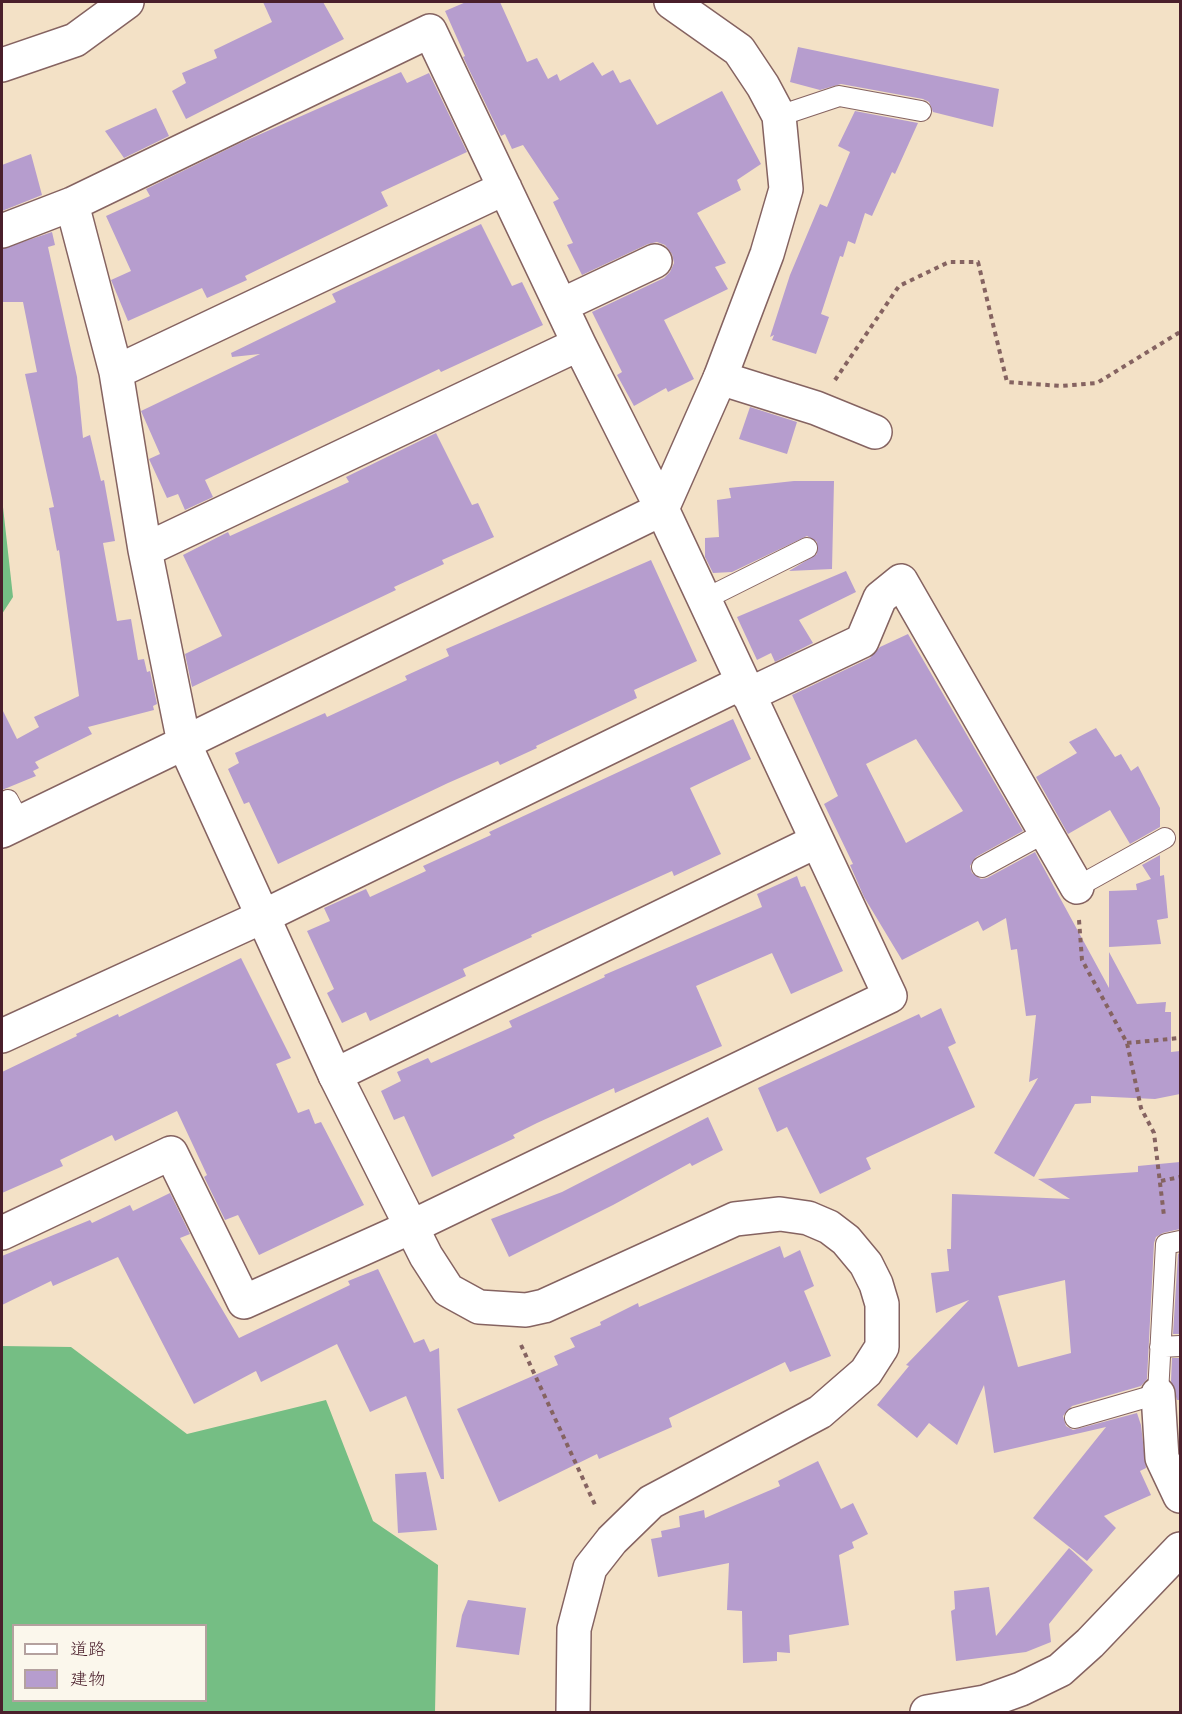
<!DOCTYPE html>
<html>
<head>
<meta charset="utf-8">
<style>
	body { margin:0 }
	#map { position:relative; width:1182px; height:1714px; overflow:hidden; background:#f3e1c6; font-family:Dekko,"Klee One",sans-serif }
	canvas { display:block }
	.frame { position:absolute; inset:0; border:3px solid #4a1f2b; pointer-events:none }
	.legend { position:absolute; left:12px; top:1624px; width:195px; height:78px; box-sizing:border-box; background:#fbf7ec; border:2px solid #b4a19f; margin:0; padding:8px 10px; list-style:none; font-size:18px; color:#4a1f2b }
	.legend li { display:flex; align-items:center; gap:12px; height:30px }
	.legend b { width:30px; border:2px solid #b4a19f }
</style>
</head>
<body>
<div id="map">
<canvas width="1182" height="1714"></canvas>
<div class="frame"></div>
<ul class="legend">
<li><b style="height:8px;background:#fff"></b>道路</li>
<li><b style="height:16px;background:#b69dce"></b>建物</li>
</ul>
</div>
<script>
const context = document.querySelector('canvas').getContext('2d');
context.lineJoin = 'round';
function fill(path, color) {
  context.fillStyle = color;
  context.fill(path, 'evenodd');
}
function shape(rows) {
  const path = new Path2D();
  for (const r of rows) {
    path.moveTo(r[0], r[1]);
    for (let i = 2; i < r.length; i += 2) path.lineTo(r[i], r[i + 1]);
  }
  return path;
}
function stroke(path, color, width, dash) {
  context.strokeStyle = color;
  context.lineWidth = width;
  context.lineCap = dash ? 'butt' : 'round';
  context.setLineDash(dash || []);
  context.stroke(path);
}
fill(shape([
	[2,498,13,597,2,614,2,497],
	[2,1346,71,1347,187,1434,326,1400,373,1521,438,1565,435,1712,2,1712],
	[14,1626,206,1626,206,1700,14,1700]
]), '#75be84');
fill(shape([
	[263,2,323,2,344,39,186,119,172,91,186,83,182,73,217,58,214,50,272,22],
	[466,2,500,2,527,62,537,58,548,79,557,74,560,81,593,62,602,76,613,70,620,83,630,79,657,125,722,91,761,164,737,180,741,190,697,213,726,263,715,267,728,289,664,320,694,379,668,392,666,388,634,406,617,375,622,372,592,312,664,278,670,272,674,263,672,254,665,245,657,242,648,244,582,275,567,245,573,243,553,202,559,199,523,145,512,149,505,134,501,136,463,57,465,56,445,11],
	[798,47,999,89,993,127,933,112,929,102,923,99,841,84,820,90,790,82],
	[401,72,407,83,429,73,467,152,381,192,388,206,245,276,247,280,207,298,202,288,128,321,111,280,131,271,106,216,150,196,146,189,238,144],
	[156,108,169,136,124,158,105,131],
	[855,111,918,123,895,174,892,172,872,216,865,213,855,244,848,241,843,257,840,256,821,314,829,317,816,354,772,340,774,335,770,337,790,275,820,204,827,207,850,152,838,146],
	[31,154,42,195,2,211,2,165],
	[481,224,512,286,522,282,543,325,441,372,439,369,205,480,213,497,185,510,178,494,167,498,149,459,160,454,141,411,260,354,232,357,231,353,336,302,332,294],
	[52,232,55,245,48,247,77,377,83,438,90,435,101,481,104,480,115,541,103,543,117,621,131,619,138,660,144,659,147,672,150,671,157,704,153,706,154,710,88,727,92,734,35,762,39,768,33,771,36,776,2,790,2,709,17,739,39,727,34,717,79,696,59,550,57,551,49,508,54,507,25,374,37,372,23,302,2,302,2,249],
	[750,407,797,422,787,454,739,439],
	[436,433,472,505,478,503,494,537,442,560,444,564,394,587,396,590,192,687,185,654,222,636,183,555,228,532,230,536,349,482,346,477],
	[794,481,834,481,832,569,789,571,817,554,817,542,807,536,732,572,713,573,705,557,705,538,719,537,717,500,731,498,729,488],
	[651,560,697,661,634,690,637,698,536,746,537,748,500,765,498,761,448,783,278,864,249,802,244,804,228,769,239,763,235,753,325,713,327,717,407,680,405,676,449,656,446,649],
	[846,571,856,592,799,620,813,643,775,662,771,653,757,660,737,617],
	[908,634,1023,831,976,857,970,866,972,873,981,879,987,878,1035,852,1109,988,1109,952,1137,1004,1166,1002,1165,1012,1171,1012,1171,1052,1180,1051,1180,1094,1155,1099,1091,1096,1091,1103,1075,1104,1034,1177,994,1153,1038,1078,1029,1082,1036,1015,1026,1016,1017,949,1011,950,1006,918,983,931,978,921,902,960,864,897,850,865,853,864,824,804,838,796,792,695,870,658,880,647],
	[916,739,963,811,906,843,866,764],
	[733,719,751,759,690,788,721,854,674,876,672,871,531,935,532,937,463,969,466,976,370,1021,366,1012,342,1023,327,993,334,989,307,931,330,921,324,908,366,889,370,897,426,871,423,866,491,835,489,832],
	[1096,728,1115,757,1121,754,1131,771,1138,766,1160,808,1160,827,1130,844,1110,810,1068,834,1036,777,1077,753,1069,742],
	[1160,855,1160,876,1164,875,1168,918,1157,920,1161,944,1109,947,1109,891,1137,890,1136,884,1151,879,1142,865],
	[797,876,801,887,805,886,843,971,791,994,772,953,696,986,722,1046,615,1093,614,1088,537,1123,513,1135,515,1138,432,1177,404,1116,394,1120,381,1091,401,1081,397,1072,428,1058,431,1063,512,1027,509,1021,605,977,604,975,762,907,757,894],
	[241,958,291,1058,276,1064,298,1113,309,1109,315,1124,321,1122,364,1205,259,1255,238,1215,225,1220,204,1177,207,1175,177,1111,115,1141,112,1135,60,1160,63,1166,2,1193,2,1072,77,1036,76,1034,118,1014,119,1017],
	[941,1008,956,1043,948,1047,975,1107,866,1158,871,1169,820,1194,787,1127,777,1132,758,1088,919,1014,921,1018],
	[708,1117,723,1150,692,1166,690,1163,613,1205,509,1257,491,1219,562,1192],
	[1180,1162,1180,1229,1163,1233,1156,1237,1154,1243,1147,1379,1141,1386,1072,1406,1063,1416,1066,1426,1073,1430,1137,1413,1141,1425,1146,1468,1140,1471,1151,1495,1104,1516,1116,1528,1087,1561,1033,1518,1106,1427,994,1453,984,1385,957,1445,929,1423,917,1438,877,1405,909,1366,906,1365,969,1300,936,1313,931,1273,949,1271,947,1249,951,1249,952,1194,1070,1199,1038,1179,1138,1172,1138,1166],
	[1065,1280,1071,1353,1018,1367,998,1296],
	[170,1193,190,1234,180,1238,239,1338,350,1285,348,1281,378,1269,414,1343,424,1339,430,1352,439,1348,444,1479,441,1479,406,1396,370,1412,337,1344,261,1382,256,1371,194,1404,118,1257,53,1286,51,1281,2,1305,2,1256,90,1220,92,1223,130,1205,133,1211],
	[780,1246,784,1258,800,1250,814,1286,804,1291,831,1356,790,1372,785,1362,669,1418,672,1427,599,1459,597,1454,499,1502,457,1409,558,1365,554,1356,575,1347,570,1338,601,1325,600,1322,638,1303,639,1307],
	[1180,1253,1180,1334,1173,1334,1178,1254],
	[1172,1358,1180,1358,1180,1400,1177,1400,1171,1381],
	[818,1461,841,1509,853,1503,868,1534,852,1542,854,1548,839,1555,849,1625,789,1635,790,1653,777,1652,777,1661,743,1663,742,1611,727,1610,729,1563,658,1577,651,1539,662,1537,661,1531,680,1527,679,1516,704,1510,705,1518,780,1486,778,1481],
	[426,1472,437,1530,398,1533,395,1474],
	[1069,1548,1093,1570,1049,1624,1051,1642,1026,1652,956,1661,951,1611,955,1609,954,1591,989,1587,996,1636],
	[468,1600,526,1608,519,1655,456,1647,462,1615]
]), '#b69dce');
const service = shape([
	[779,116,839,96,921,111],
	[703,600,807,548],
	[8,800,19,821],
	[982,867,1046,832],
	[1077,887,1165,838],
	[1160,1347,1180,1346],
	[1075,1418,1158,1394,1166,1244,1180,1241]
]);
const minor = shape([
	[2,231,72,204],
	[562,305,655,261],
	[116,372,505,188],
	[720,378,816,408,875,432],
	[145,550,579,344],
	[748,695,862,641,880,598,901,581,1077,887],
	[2,831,184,743,145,550,116,372,72,204,430,31,579,344,662,509,890,996,411,1227,244,1302,171,1153,2,1233],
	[2,1036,264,916,741,683],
	[335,1075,817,841],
	[1158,1394,1162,1458,1180,1496]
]);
const tertiary = shape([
	[573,1712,574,1629,590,1568,612,1540,651,1502,820,1412,866,1372,882,1347,882,1304,876,1284,866,1264,846,1240,829,1227,808,1218,780,1214,735,1219,544,1306,526,1310,479,1307,448,1290,426,1256,335,1075,184,743,662,509,720,378,767,254,786,189,779,116,763,86,739,50,671,2],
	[927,1712,985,1702,1021,1689,1060,1670,1090,1643,1180,1549]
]);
const secondary = shape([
	[2,65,75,40,127,2]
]);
stroke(service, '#856361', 22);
stroke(minor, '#856361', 36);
stroke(tertiary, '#856361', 36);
stroke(secondary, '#856361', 36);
stroke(shape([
	[835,380,899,286,949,262,978,262,1007,382,1061,386,1097,383,1180,332],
	[1079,920,1082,960,1127,1043,1141,1108,1154,1133,1164,1216],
	[1127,1043,1180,1038],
	[1161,1181,1180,1177],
	[521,1345,596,1507]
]), '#856361', 4, [4.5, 4.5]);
stroke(service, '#fff', 20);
stroke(minor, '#fff', 33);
stroke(tertiary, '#fff', 33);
stroke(secondary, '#fff', 33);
</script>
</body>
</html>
